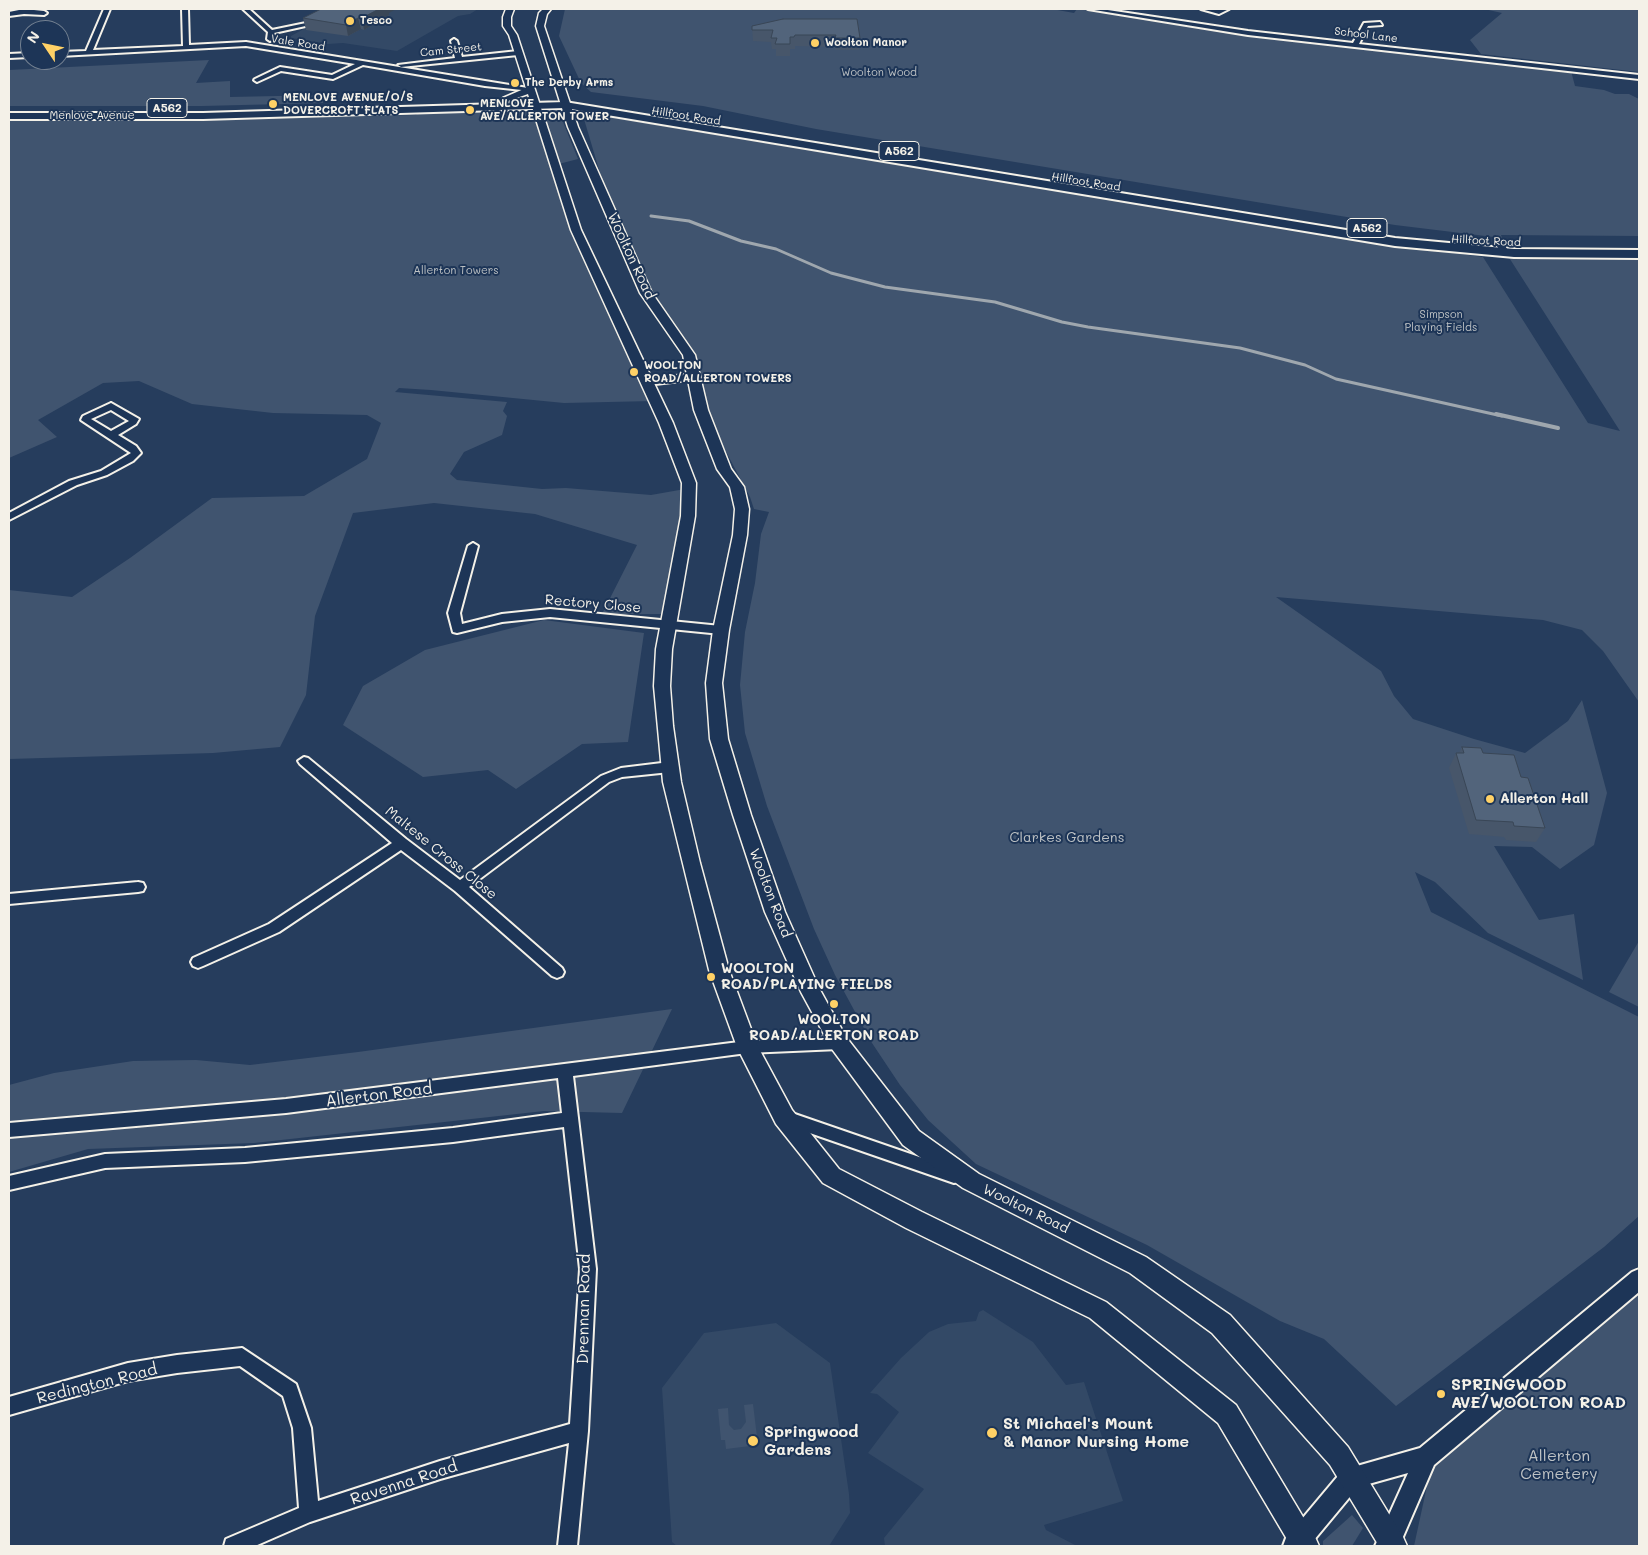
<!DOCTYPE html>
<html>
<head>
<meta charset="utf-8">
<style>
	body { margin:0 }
	#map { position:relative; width:1648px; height:1555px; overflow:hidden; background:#263d5d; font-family:Mali,sans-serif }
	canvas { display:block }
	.frame { position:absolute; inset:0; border:10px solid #f4f1e8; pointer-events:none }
	.north { position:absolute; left:20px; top:20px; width:50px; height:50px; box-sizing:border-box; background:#1d3557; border:1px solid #738091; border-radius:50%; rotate:304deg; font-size:14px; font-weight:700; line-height:20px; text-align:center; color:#f4f1e8 }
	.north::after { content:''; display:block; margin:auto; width:18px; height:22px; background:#ffd166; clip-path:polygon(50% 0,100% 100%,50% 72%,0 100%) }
</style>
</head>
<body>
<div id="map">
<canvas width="1648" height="1555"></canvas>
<div class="frame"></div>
<div class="north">N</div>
</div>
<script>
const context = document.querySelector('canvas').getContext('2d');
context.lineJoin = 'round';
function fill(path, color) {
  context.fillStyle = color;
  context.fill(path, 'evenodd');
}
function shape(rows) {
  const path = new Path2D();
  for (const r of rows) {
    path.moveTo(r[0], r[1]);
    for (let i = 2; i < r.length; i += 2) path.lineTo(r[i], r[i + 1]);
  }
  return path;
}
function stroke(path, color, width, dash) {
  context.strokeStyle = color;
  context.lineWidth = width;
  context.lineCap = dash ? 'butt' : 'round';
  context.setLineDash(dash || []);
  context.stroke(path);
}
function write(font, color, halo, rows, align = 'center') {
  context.font = font + ' Mali,sans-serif';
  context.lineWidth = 4;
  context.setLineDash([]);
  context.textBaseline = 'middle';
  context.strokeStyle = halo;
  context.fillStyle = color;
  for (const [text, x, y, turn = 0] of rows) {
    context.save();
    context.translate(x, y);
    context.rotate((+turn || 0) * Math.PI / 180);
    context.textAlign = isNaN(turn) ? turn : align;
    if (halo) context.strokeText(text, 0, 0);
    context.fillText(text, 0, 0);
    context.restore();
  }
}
fill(shape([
	[340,9,478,9,470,14,458,16,397,51,343,43,328,44,291,38,291,36],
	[983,1310,1033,1342,1066,1385,1084,1382,1123,1501,1044,1525,1046,1530,1077,1546,885,1546,884,1538,924,1489,868,1453,899,1412,877,1394,870,1393,901,1358,929,1332,948,1324,976,1321,979,1312],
	[776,1323,830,1363,849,1494,850,1513,829,1546,677,1546,672,1542,662,1388,704,1333]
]), '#334966');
fill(shape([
	[565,9,1052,9,1074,13,1077,9,1081,9,1244,34,1439,57,1513,63,1571,71,1575,86,1604,90,1615,94,1629,94,1639,99,1639,236,1501,235,1502,238,1395,225,816,129,703,106,591,92,581,83,559,36],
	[1484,9,1639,9,1639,72,1481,54,1470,40,1502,13],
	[209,60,196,83,230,81,230,97,324,95,323,103,202,106,9,106,9,70],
	[557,107,578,159,551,166,653,401,564,403,431,390,399,388,395,392,507,402,503,411,507,416,502,435,464,452,450,474,457,480,542,489,566,488,651,495,685,489,685,511,664,614,602,614,637,545,535,514,434,503,353,513,315,616,306,695,280,747,213,753,9,759,9,590,72,597,130,558,212,498,304,496,367,459,381,423,367,415,273,413,192,404,139,381,103,383,38,420,57,437,9,458,9,121,221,120,416,115,419,112],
	[596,115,1368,242,1483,257,1588,423,1620,431,1508,256,1639,257,1639,702,1603,651,1582,630,1543,620,1276,597,1381,671,1394,696,1413,719,1474,739,1525,753,1568,721,1582,700,1607,793,1594,845,1560,869,1532,847,1494,846,1539,920,1574,914,1583,980,1488,933,1435,882,1415,872,1431,912,1639,1017,1639,1216,1604,1247,1396,1406,1324,1339,1280,1321,1147,1245,976,1164,928,1120,900,1085,872,1043,835,975,814,929,767,806,745,733,740,685,745,632,755,583,761,534,769,512,754,509,750,497,704,410,692,355,650,294,603,183,584,119],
	[544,620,644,633,628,742,582,744,516,789,488,770,423,777,343,725,363,686,425,650],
	[1639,941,1639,1007,1609,992],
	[672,1009,622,1113,544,1111,254,1143,88,1149,9,1172,9,1085,54,1073,133,1061,196,1060,250,1065,358,1052],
	[1639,1294,1639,1546,1414,1546,1432,1463],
	[753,1404,758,1445,726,1449,725,1440,721,1440,718,1409,728,1408,729,1425,734,1430,741,1429,746,1422,744,1405],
	[1352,1515,1363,1528,1352,1546,1323,1546,1323,1541]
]), '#40546f');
stroke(shape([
	[651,216,689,221,741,241,776,249,831,273,885,287,995,302,1062,322,1088,327,1240,348,1305,365,1336,379,1502,416]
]), '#9fa7ae', 3);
stroke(shape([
	[1496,414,1558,428]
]), '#9fa7ae', 4);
const minor = shape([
	[24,9,44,11,47,13,44,15,24,14,9,16,9,12,24,9],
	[104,9,110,9,93,50,183,46,182,9,188,9,189,45,246,42,534,89,531,91,485,86,363,65,333,79,281,71,257,82,254,80,255,79,280,67,332,75,355,64,246,46,60,56,60,52,86,51,104,9],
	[243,9,249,9,272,30,306,23,331,9,338,9,310,25,274,33,273,39,270,41,267,39,268,32,243,9],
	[1088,9,1101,9,1248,31,1353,43,1364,23,1380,22,1382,25,1368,26,1359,44,1639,75,1639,79,1248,35,1088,9],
	[1201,9,1218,10,1229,9,1219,14,1201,9],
	[454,39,457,41,462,57,518,51,521,53,518,55,401,67,398,65,455,58,451,41,454,39],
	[30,53,30,57,9,58,9,54,30,53],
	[1496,241,1502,241,1509,252,1508,254,1502,254,1495,243,1496,241],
	[694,374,697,375,697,379,647,385,642,382,647,379,694,374],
	[111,403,139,419,136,424,118,435,136,446,141,453,133,461,107,475,77,485,9,520,9,513,69,481,101,471,131,453,81,420,83,416,111,403],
	[111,410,129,421,111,431,91,419,111,410],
	[473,543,478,546,460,613,462,624,502,614,550,609,721,626,727,630,721,634,550,617,502,622,457,633,453,632,448,613,468,546,473,543],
	[304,757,308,758,406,839,460,880,601,776,621,768,670,762,674,764,676,767,674,770,670,772,622,777,609,782,469,887,562,968,564,972,562,976,557,978,552,976,455,891,401,850,279,932,203,966,198,968,193,966,191,962,193,958,269,924,392,843,300,764,298,761,304,757],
	[138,882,143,883,145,887,143,891,138,892,9,904,9,894,138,882],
	[839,1037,844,1038,846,1043,844,1048,839,1049,747,1053,573,1076,596,1269,588,1431,577,1546,558,1546,569,1443,440,1479,310,1522,255,1546,224,1546,226,1539,299,1508,293,1428,283,1396,240,1366,177,1373,128,1381,9,1415,9,1397,128,1363,177,1355,242,1348,296,1384,311,1428,318,1501,440,1461,570,1424,580,1269,564,1127,453,1142,245,1162,105,1168,9,1190,9,1176,105,1154,245,1148,453,1128,562,1113,558,1078,286,1113,9,1137,9,1123,286,1099,747,1041,839,1037],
	[786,1111,954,1169,960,1171,962,1176,960,1181,954,1183,781,1123,778,1118,781,1113,786,1111]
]);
const tertiary = shape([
	[1639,1269,1639,1292,1434,1465,1399,1546,1375,1546,1408,1473,1358,1487,1309,1546,1283,1546,1286,1538,1343,1470,1420,1448,1632,1272,1639,1269]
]);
const secondary = shape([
	[506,9,514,9,511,17,511,26,517,35,581,230,673,423,696,483,695,516,672,649,670,686,673,726,681,782,700,863,729,970,757,1045,792,1110,839,1169,922,1212,1106,1302,1236,1405,1315,1537,1319,1546,1291,1546,1218,1423,1090,1318,906,1228,823,1183,776,1124,737,1047,709,970,663,782,654,686,656,649,681,516,682,483,659,423,571,230,528,94,508,101,503,98,526,88,509,35,503,26,503,17,506,9],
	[543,9,551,9,547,14,544,26,578,127,652,293,695,355,708,410,731,469,744,487,749,509,747,535,729,630,722,683,728,739,751,815,785,912,819,988,846,1037,919,1131,979,1174,1146,1257,1230,1315,1348,1447,1403,1537,1407,1546,1379,1546,1330,1465,1212,1333,1130,1273,963,1188,903,1145,832,1049,801,992,765,912,733,815,710,739,706,683,713,630,733,535,735,509,730,487,717,469,694,410,683,355,640,293,568,127,536,26,539,13,543,9]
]);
const trunk = shape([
	[565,102,1395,238,1514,249,1639,250,1639,258,1514,257,1395,246,565,108,203,119,9,119,9,113,203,113,565,102]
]);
stroke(minor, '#f4f1e8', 4);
stroke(tertiary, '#f4f1e8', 4);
stroke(secondary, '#f4f1e8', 3);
stroke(trunk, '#f4f1e8', 4);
fill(minor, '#1d3557');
fill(tertiary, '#1d3557');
fill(secondary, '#1d3557');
fill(trunk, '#1d3557');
fill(shape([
	[389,13,389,15,364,30,361,29,348,36,306,30,303,18],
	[752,26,860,38,859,50,835,50,835,47,795,46,795,49,790,49,790,56,776,56,776,49,772,49,771,42,753,41],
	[1462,747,1483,753,1521,777,1545,828,1536,842,1506,840,1504,837,1469,834,1449,768,1456,753,1459,753]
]), '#47566a');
fill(shape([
	[379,9,396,9,389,13,389,15,364,30,362,18],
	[358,18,361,29,348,36,346,25]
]), '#394656');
const building = shape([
	[321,9,379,9,362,18,358,18,346,25,303,18,321,9],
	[783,19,857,19,860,38,835,38,836,35,795,35,794,37,790,37,790,44,775,44,777,38,771,38,773,30,752,30,752,26,783,19],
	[1462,747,1481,748,1483,753,1514,755,1521,777,1528,778,1545,828,1514,826,1513,822,1476,820,1456,753,1464,753,1462,747]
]);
fill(building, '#52647b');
stroke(building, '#394656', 1);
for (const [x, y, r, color] of [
	[350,21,5,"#ffd166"],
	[815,43,5,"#ffd166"],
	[515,83,5,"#ffd166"],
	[273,104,5,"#ffd166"],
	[470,110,5,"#ffd166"],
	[634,372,5,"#ffd166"],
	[1490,799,5,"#ffd166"],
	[711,977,5,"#ffd166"],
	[834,1004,5,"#ffd166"],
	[1441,1394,5,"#ffd166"],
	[992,1433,6,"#ffd166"],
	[753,1441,6,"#ffd166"]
]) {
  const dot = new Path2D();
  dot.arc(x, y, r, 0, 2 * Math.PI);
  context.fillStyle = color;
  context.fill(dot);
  stroke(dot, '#1d3557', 2);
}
write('bold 11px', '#f4f1e8', '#1d3557', [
	["Tesco",360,21],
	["Woolton Manor",825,43],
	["The Derby Arms",525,83],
	["MENLOVE AVENUE/O/S",283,98],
	["DOVERCROFT FLATS",283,111],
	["MENLOVE",480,104],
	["AVE/ALLERTON TOWER",480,117],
	["WOOLTON",644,366],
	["ROAD/ALLERTON TOWERS",644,379]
], 'left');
write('11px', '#f4f1e8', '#1d3557', [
	["School Lane",1366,35,7],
	["Vale Road",298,43,9],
	["Cam Street",451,50,-6],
	["Menlove Avenue",92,116],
	["Hillfoot Road",686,116,9],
	["Hillfoot Road",1086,182,9],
	["Hillfoot Road",1486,241,3]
]);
write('11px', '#bec2c4', '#1d3557', [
	["Woolton Wood",879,73],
	["Allerton Towers",456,271],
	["Simpson",1441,315],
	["Playing Fields",1441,328]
]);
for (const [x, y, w] of [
	[167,108,40],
	[899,151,40],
	[1367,228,40]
]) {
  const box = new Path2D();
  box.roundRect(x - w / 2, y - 9.5, w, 19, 4);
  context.fillStyle = '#1d3557';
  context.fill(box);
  stroke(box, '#f4f1e8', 1);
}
write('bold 12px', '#f4f1e8', null, [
	["A562",167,108],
	["A562",899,151],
	["A562",1367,228]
]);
write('14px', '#f4f1e8', '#1d3557', [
	["Woolton Road",631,256,65],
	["Rectory Close",593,604,5],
	["Maltese Cross Close",441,853,39],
	["Woolton Road",770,893,69],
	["Woolton Road",1026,1209,26]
]);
write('bold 14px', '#f4f1e8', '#1d3557', [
	["Allerton Hall",1500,799],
	["WOOLTON",721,969],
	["ROAD/PLAYING FIELDS",721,985],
	["WOOLTON",834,1020,"center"],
	["ROAD/ALLERTON ROAD",834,1036,"center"]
], 'left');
write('14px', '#bec2c4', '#1d3557', [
	["Clarkes Gardens",1067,838]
]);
write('16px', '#f4f1e8', '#1d3557', [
	["Allerton Road",379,1095,-7],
	["Drennan Road",584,1309,-89],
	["Redington Road",97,1384,-14],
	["Ravenna Road",404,1483,-18]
]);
write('bold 16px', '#f4f1e8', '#1d3557', [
	["SPRINGWOOD",1451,1385],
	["AVE/WOOLTON ROAD",1451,1403],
	["St Michael's Mount",1003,1424],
	["& Manor Nursing Home",1003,1442],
	["Springwood",764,1432],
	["Gardens",764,1450]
], 'left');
write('16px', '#bec2c4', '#1d3557', [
	["Allerton",1559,1456],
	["Cemetery",1559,1474]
]);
</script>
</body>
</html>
